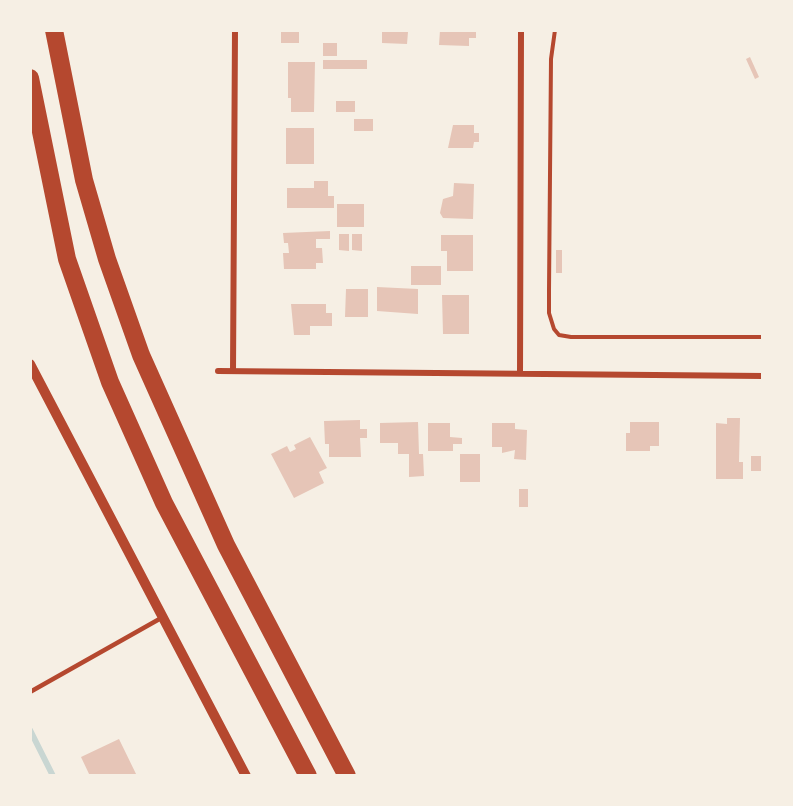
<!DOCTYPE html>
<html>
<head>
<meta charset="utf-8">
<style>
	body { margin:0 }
	#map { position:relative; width:793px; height:806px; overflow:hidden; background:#f6efe4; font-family:Georgia,serif }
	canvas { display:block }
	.frame { position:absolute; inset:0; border:32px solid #f6efe4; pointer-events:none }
</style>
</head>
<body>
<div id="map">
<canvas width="793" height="806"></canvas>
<div class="frame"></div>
</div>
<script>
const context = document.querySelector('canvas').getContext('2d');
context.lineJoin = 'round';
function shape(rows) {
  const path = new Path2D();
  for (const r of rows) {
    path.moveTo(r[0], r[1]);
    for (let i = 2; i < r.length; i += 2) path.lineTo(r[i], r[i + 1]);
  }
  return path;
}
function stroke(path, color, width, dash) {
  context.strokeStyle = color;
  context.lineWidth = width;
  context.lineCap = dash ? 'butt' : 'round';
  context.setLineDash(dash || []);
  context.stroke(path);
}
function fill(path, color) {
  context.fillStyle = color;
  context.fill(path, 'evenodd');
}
stroke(shape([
	[30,730,53,776]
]), '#c9d6d2', 6);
fill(shape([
	[281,30,299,30,299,43,281,43],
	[440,30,476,31,476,38,469,38,469,46,439,45],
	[382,31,408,32,407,44,382,43],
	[323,43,337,43,337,56,323,56],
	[750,57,759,77,755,79,746,59],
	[323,60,367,60,367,69,323,69],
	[288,62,315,62,314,112,291,112,291,98,288,98],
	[336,101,355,101,355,112,336,112],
	[354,119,373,119,373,131,354,131],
	[453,125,474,125,474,133,479,133,479,142,474,142,473,148,448,148],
	[286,128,314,128,314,164,286,164],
	[314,181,328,181,328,196,334,196,334,208,287,208,287,188,314,188],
	[454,183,474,184,473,219,443,218,440,213,443,199,453,196],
	[337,204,364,204,364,227,337,227],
	[330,231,330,239,316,239,316,248,322,248,323,263,316,263,316,269,284,269,283,253,289,253,288,243,284,243,283,233],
	[339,234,349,234,349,251,339,250],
	[352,234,362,234,362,251,352,250],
	[441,235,473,235,473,271,447,271,447,251,441,251],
	[556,250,562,250,562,273,556,273],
	[411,266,441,266,441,285,411,285],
	[377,287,418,289,418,314,377,311],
	[346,289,368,289,368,317,345,317],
	[442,295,469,295,469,334,443,334],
	[291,304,326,304,326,313,332,313,332,326,310,326,310,335,294,335],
	[727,418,740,418,739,462,743,462,743,479,716,479,716,423,727,424],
	[360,420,360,429,367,429,367,438,360,438,361,457,329,457,329,444,325,444,324,421],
	[418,422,419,454,423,454,424,476,409,477,409,454,398,454,398,443,380,443,380,423],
	[630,422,659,422,659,446,650,446,650,451,626,451,626,433,630,433],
	[428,423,450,423,450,437,462,438,462,444,453,444,453,451,428,451],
	[492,423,515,423,515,429,527,430,526,460,514,459,515,450,502,453,502,447,492,447],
	[310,437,327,468,319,472,324,483,294,498,271,454,287,446,290,452,296,449,294,445],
	[460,454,480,454,480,482,460,482],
	[751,456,763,456,763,471,751,471],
	[519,489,528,489,528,507,519,507],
	[119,739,137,776,90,776,81,757]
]), '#e6c5b7');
stroke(shape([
	[555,30,551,59,549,290,549,313,554,329,559,335,571,337,763,337]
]), '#b5482f', 4);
stroke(shape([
	[30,692,163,617]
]), '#b5482f', 4.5);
stroke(shape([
	[218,371,763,376],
	[233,371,235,30],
	[520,374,521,30]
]), '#b5482f', 6);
stroke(shape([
	[30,364,246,776]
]), '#b5482f', 10);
stroke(shape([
	[54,30,84,180,107,259,141,355,226,545,347,776],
	[30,78,67,259,110,382,164,503,308,776]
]), '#b5482f', 18);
</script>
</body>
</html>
